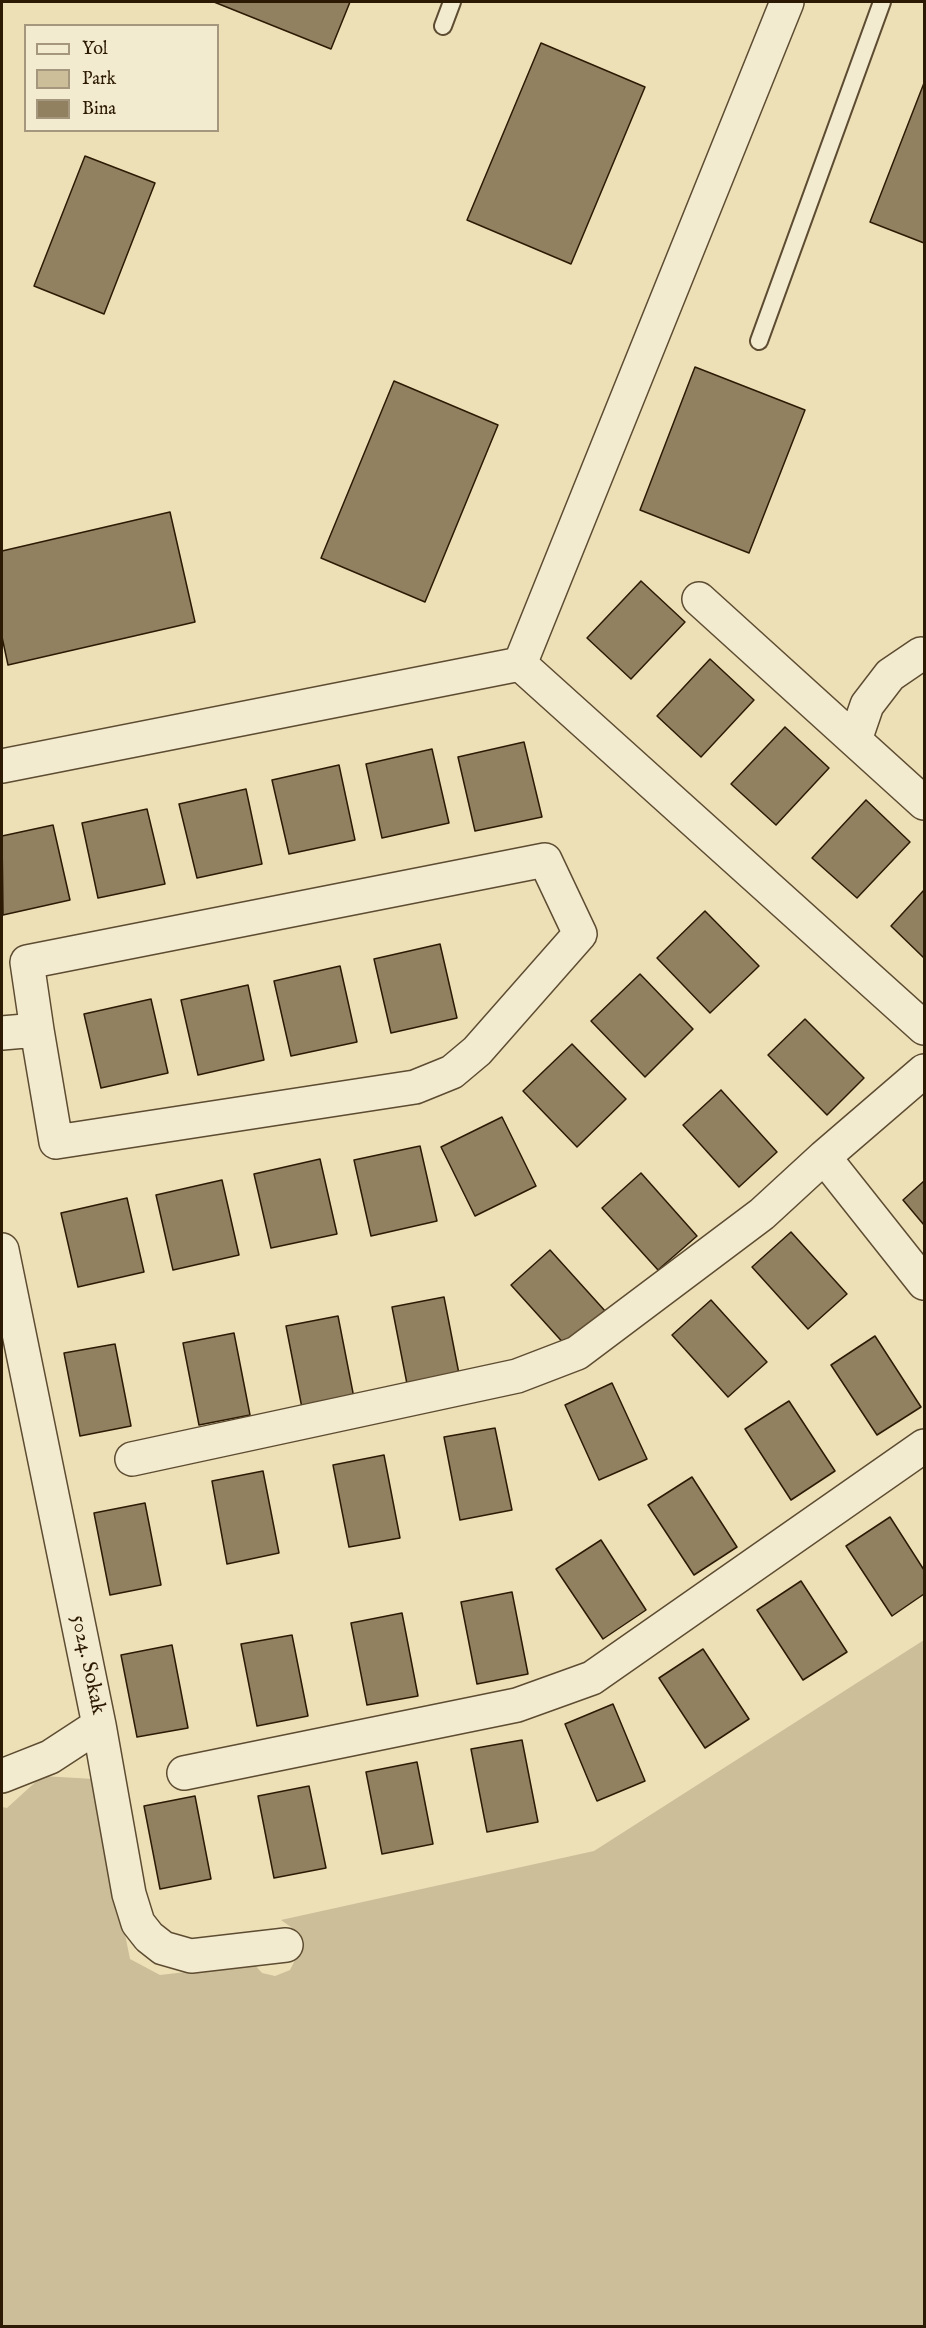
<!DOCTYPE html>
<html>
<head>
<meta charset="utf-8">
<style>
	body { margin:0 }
	#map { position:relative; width:926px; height:2328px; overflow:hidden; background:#ede0b7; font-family:"IM FELL English",serif }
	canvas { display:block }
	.frame { position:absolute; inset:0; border:3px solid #2d1a04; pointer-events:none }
	.legend { position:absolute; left:24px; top:24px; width:195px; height:108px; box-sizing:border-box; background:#f3ebd0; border:2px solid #a4977e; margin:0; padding:8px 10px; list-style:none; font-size:18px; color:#2d1a04 }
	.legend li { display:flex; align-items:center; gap:12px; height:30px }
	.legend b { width:30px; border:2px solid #a4977e }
</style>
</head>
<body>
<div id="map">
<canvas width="926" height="2328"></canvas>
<div class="frame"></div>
<ul class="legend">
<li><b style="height:8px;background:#f3ebd0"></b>Yol</li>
<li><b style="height:16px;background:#ccbe99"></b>Park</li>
<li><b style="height:16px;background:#918161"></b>Bina</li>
</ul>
</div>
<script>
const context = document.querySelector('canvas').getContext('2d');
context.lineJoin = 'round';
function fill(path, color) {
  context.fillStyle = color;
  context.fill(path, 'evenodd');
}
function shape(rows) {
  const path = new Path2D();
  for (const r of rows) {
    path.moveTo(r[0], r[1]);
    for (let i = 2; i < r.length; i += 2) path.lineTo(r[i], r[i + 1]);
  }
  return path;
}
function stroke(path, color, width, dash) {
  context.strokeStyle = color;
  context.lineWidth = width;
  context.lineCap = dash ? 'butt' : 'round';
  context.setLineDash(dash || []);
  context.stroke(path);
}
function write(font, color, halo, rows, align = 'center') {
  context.font = font + ' "IM FELL English",serif';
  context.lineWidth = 5;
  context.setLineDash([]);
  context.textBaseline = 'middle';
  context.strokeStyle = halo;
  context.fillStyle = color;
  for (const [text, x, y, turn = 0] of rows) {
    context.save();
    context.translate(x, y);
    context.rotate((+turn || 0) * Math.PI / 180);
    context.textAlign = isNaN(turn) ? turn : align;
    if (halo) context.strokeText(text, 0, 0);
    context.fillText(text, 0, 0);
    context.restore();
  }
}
fill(shape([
	[924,1640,924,2326,2,2326,2,1807,7,1808,42,1776,94,1779,130,1959,160,1975,254,1964,262,1973,275,1976,290,1970,294,1962,298,1940,295,1930,281,1920,594,1851]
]), '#ccbe99');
const building = shape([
	[214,2,350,2,331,49,214,2],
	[541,43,645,87,571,264,467,220,541,43],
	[924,83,924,243,870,222,924,83],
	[85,156,155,183,104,314,34,286,85,156],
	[695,367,805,410,749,553,640,510,695,367],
	[394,381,498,425,425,602,321,558,394,381],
	[170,512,195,622,8,665,2,637,2,551,170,512],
	[641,581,685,622,631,679,587,638,641,581],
	[710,659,754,700,701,757,657,716,710,659],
	[785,727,829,768,776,825,731,784,785,727],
	[524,742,542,817,475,831,458,757,524,742],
	[432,749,449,823,382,838,366,764,432,749],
	[339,765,355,840,289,854,272,780,339,765],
	[246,789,262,864,197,878,179,804,246,789],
	[866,800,910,842,857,898,812,858,866,800],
	[147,809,165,884,98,898,82,823,147,809],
	[53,825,70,900,3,915,2,836,53,825],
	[924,890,924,958,891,926,924,890],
	[705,911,759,966,710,1013,657,958,705,911],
	[440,944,457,1018,391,1033,374,959,440,944],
	[340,966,357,1042,291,1056,274,981,340,966],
	[640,974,693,1029,645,1077,591,1021,640,974],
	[248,985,264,1060,198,1075,181,1000,248,985],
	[151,999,168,1073,101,1088,84,1014,151,999],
	[805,1019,864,1078,827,1115,768,1055,805,1019],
	[572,1044,626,1099,577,1147,523,1091,572,1044],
	[721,1090,777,1152,739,1187,683,1125,721,1090],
	[502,1117,536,1186,475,1216,441,1147,502,1117],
	[420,1146,437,1221,371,1236,354,1160,420,1146],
	[320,1159,337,1234,271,1248,254,1174,320,1159],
	[641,1173,697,1236,658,1270,602,1208,641,1173],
	[222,1180,239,1255,173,1270,156,1195,222,1180],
	[924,1181,924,1225,903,1200,924,1181],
	[127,1198,144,1272,78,1287,61,1213,127,1198],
	[791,1232,847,1294,808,1329,752,1267,791,1232],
	[550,1250,606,1312,567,1347,511,1285,550,1250],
	[444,1297,460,1379,408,1389,392,1307,444,1297],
	[711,1300,767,1362,728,1397,672,1335,711,1300],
	[338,1316,354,1398,302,1408,286,1326,338,1316],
	[234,1333,250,1415,199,1425,183,1343,234,1333],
	[875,1336,921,1407,877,1435,831,1365,875,1336],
	[115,1344,131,1426,80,1436,64,1353,115,1344],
	[612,1383,647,1459,599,1480,565,1405,612,1383],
	[789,1401,835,1471,791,1500,745,1429,789,1401],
	[495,1428,512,1510,460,1520,444,1437,495,1428],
	[384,1455,400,1538,349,1547,333,1465,384,1455],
	[263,1471,279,1553,227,1564,212,1481,263,1471],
	[692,1477,737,1547,694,1575,648,1505,692,1477],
	[145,1503,161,1585,110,1595,94,1513,145,1503],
	[890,1517,924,1570,924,1594,892,1616,846,1546,890,1517],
	[601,1540,646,1610,603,1639,556,1569,601,1540],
	[801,1581,847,1652,803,1680,757,1610,801,1581],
	[512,1592,528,1674,477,1684,461,1602,512,1592],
	[402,1613,418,1696,367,1705,351,1623,402,1613],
	[292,1635,308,1716,257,1726,241,1644,292,1635],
	[172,1645,188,1728,137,1737,121,1655,172,1645],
	[703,1649,749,1719,705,1748,659,1678,703,1649],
	[613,1704,645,1781,597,1801,565,1724,613,1704],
	[522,1740,538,1822,487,1832,471,1749,522,1740],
	[417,1762,433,1844,382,1854,366,1772,417,1762],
	[309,1786,326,1868,274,1878,258,1796,309,1786],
	[195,1796,211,1879,160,1889,144,1806,195,1796]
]);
fill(building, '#918161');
stroke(building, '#2d1a04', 1.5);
const service = shape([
	[443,26,452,2],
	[759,341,882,2]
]);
const minor = shape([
	[787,2,520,664,924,1028],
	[699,599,924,803],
	[855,740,867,705,890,675,921,654,924,655],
	[2,766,520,664],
	[2,1033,37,1030,27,962,545,860,580,934,477,1051,452,1072,415,1087,56,1142,37,1030],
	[824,1157,924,1283],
	[2,1250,99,1725,129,1894,138,1923,149,1937,163,1948,191,1956,286,1945],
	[132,1459,517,1376,577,1353,762,1214,824,1157,924,1071],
	[184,1773,517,1705,592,1678,924,1446],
	[2,1776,50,1757,99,1725]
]);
stroke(service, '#5d4c31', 20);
stroke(minor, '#5d4c31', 36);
stroke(service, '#f3ebd0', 16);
stroke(minor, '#f3ebd0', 33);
write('21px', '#2d1a04', '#f3ebd0', [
	["5024. Sokak",87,1665,78]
]);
</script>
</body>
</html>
